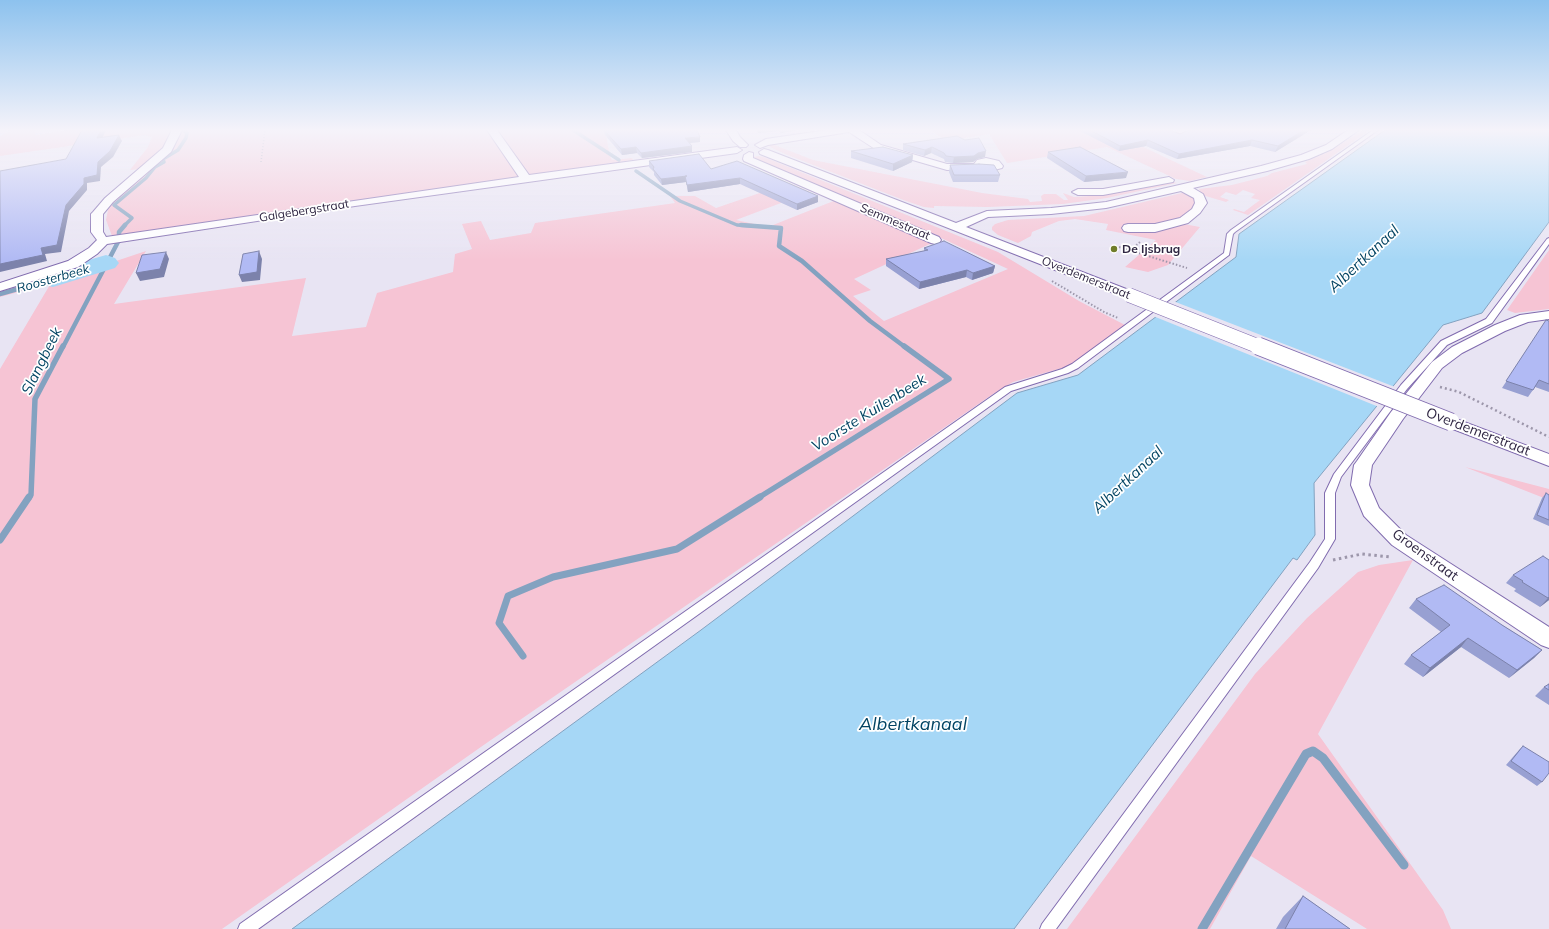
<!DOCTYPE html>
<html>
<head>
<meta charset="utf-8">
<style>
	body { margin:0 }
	canvas { display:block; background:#e8e4f3 }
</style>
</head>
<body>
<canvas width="1549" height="929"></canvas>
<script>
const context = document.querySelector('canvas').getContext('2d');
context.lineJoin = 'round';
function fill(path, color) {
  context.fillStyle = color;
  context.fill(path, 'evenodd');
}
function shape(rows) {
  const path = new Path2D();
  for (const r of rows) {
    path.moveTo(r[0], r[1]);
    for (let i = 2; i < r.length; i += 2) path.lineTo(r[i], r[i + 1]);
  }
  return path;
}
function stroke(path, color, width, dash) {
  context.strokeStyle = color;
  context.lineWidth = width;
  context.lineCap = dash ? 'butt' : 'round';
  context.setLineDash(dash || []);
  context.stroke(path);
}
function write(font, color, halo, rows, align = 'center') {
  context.font = font + ' Mulish,sans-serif';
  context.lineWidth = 3.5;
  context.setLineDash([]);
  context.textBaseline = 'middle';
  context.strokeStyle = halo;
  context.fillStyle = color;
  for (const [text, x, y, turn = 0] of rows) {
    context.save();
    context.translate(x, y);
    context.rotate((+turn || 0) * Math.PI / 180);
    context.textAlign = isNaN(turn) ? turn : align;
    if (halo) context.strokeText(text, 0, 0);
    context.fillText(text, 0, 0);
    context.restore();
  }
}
fill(shape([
	[7,130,36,130,35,135,67,130,605,130,610,156,612,160,632,158,633,160,112,236,106,220,108,210,112,202,150,168,130,170,148,147,152,137,145,135,0,156,0,136,10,131],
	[930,130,1107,130,1207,177,1190,181,1176,179,1107,147,1007,163,989,134,947,141],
	[1363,130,1370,130,1248,215,1233,210,1234,209,1244,212,1260,200,1251,198,1255,194,1243,190,1236,195,1226,192,1220,197,1229,200,1226,202,1202,195,1199,189,1232,185,1267,176,1272,173,1307,164,1305,162,1328,152],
	[772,144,813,160,982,193,1028,199,1030,202,1042,201,1041,196,1044,194,1056,194,1064,200,1068,200,1063,193,1074,197,1090,196,1170,181,1177,183,1107,198,1063,204,988,207,934,206,934,208,924,207,906,201,785,154,768,146],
	[758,156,764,157,998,252,1079,301,1125,325,1069,366,1013,382,993,394,488,742,222,929,0,929,0,369,51,283,0,297,0,290,84,263,89,270,146,251,114,304,306,278,292,336,366,327,377,293,453,272,455,254,472,249,462,224,481,221,490,240,531,233,535,223,675,203,670,196,695,196,716,208,789,183,810,192,736,220,768,227,836,200,932,243,854,279,871,290,853,296,884,321,1008,269,941,238,938,239,753,159,754,157],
	[1186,192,1194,196,1197,204,1184,216,1173,222,1200,227,1168,265,1148,272,1125,267,1156,240,1106,230,1108,224,1075,219,1059,221,1032,232,1031,236,1018,243,998,235,992,230,992,227,995,224,1008,220,1084,216],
	[1549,250,1549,309,1515,313,1507,310],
	[1465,467,1549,489,1549,500],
	[1413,560,1318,734,1443,910,1451,929,1367,929,1251,856,1210,929,1067,929,1255,674,1307,618,1358,572,1379,565]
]), '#f6c4d4');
const water = shape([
	[1385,130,1549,130,1549,222,1482,313,1443,325,1314,483,1315,535,1297,560,1293,558,1014,929,292,929,701,630,1017,393,1078,375,1236,257,1239,234,1385,130]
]);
fill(water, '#a6d7f6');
stroke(water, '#83a2c0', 1);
fill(shape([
	[1173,301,1395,387,1379,407,1153,316]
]), '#e8e4f3');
stroke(shape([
	[573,130,619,160],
	[636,171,680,201,737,225,755,226],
	[124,226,132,218,114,205,146,178,155,167,164,162,163,159,178,150,186,138,187,133,183,130]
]), '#83a2c0', 3.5);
stroke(shape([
	[741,225,781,228,779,246,802,261,870,321,905,347],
	[119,237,119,232,125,225],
	[0,294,53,279],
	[63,347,118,242]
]), '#83a2c0', 4.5);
stroke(shape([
	[29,498,31,495,35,399,63,346],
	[758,498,949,379,904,346]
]), '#83a2c0', 5.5);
stroke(shape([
	[0,540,29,497],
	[523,656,499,623,508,596,553,577,677,549,760,497]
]), '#83a2c0', 7);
stroke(shape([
	[1202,929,1306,754,1313,751,1323,758,1404,865]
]), '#83a2c0', 9);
fill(shape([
	[106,255,115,258,119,263,115,268,53,287,44,285,40,279,44,273,106,255]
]), '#a6d7f6');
const service = shape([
	[1373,130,1378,130,1235,232,1233,234,1229,255,1078,368,1068,373,1011,391,258,929,238,929,240,924,1005,387,1062,369,1072,364,1224,253,1227,234,1231,230,1373,130],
	[1549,238,1549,244,1492,323,1447,345,1407,389,1341,477,1335,493,1335,539,1318,568,1056,929,1040,929,1042,924,1310,562,1325,539,1325,493,1334,474,1401,385,1441,341,1486,319,1547,239,1549,238]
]);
const minor = shape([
	[172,130,182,130,171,152,113,202,103,214,103,232,106,237,519,177,487,130,497,130,529,175,737,147,742,150,737,153,355,206,107,244,97,254,78,267,0,291,0,283,68,261,89,248,97,240,91,232,91,214,93,212,105,198,163,148,172,130],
	[726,130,736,130,740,137,748,145,746,147,740,147,733,141,726,130],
	[827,130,859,130,881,145,947,164,974,164,977,160,986,158,999,161,1003,166,1002,168,990,171,978,169,947,170,875,149,849,132,768,145,760,148,755,145,766,139,827,130],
	[1348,130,1359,130,1332,149,1309,159,1267,171,1193,188,1203,194,1207,203,1200,213,1188,223,1155,232,1128,232,1124,231,1122,228,1124,225,1128,224,1155,224,1180,218,1192,209,1195,203,1194,198,1181,191,1106,208,1051,214,988,217,966,227,1134,292,1136,295,1134,298,1129,299,760,154,759,152,764,149,768,150,956,223,987,211,1051,208,1106,202,1261,166,1301,155,1326,145,1348,130],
	[749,152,753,153,753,158,939,237,941,240,939,243,935,244,931,243,744,161,743,159,744,155,749,152],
	[1169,177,1174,180,1173,182,1103,195,1078,195,1072,192,1078,189,1103,189,1169,177],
	[1549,311,1549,319,1528,322,1505,331,1462,353,1442,368,1403,419,1372,465,1369,485,1379,508,1406,535,1549,627,1549,648,1541,645,1392,545,1364,516,1351,485,1354,465,1357,461,1391,412,1432,362,1452,347,1495,325,1520,315,1549,311],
	[1451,417,1549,454,1549,466,1445,426,1443,422,1445,418,1451,417]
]);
stroke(service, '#816caf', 2);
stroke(minor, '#816caf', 2);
stroke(shape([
	[261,162,265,130]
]), '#9d97ab', 1.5, [1, 2]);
stroke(shape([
	[1119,247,1187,268],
	[1131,250,1140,242],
	[1052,281,1104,312,1118,318]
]), '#9d97ab', 2, [1.5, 2]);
stroke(shape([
	[1440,387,1459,392,1549,437]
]), '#9d97ab', 2.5, [2, 3]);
stroke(shape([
	[1333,560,1362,554,1390,557]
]), '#9d97ab', 3, [2.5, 3.5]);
fill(service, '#fff');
fill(minor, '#fff');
const minorBridgeFar1 = shape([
	[1129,295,1260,347]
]);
const minorBridge = shape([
	[1258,346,1451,422]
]);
stroke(minorBridgeFar1, '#816caf', 15, []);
stroke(minorBridge, '#816caf', 19, []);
stroke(minorBridgeFar1, '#fff', 14);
stroke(minorBridge, '#fff', 17);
fill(shape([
	[604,130,700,142,690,143,692,146,692,152,642,158,637,153,622,155,605,135],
	[757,130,798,130,781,133,779,131,758,133],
	[1078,130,1170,130,1180,134,1189,130,1311,130,1275,152,1250,146,1177,159,1146,146,1119,151],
	[957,136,985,157,977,159,973,162,953,163,945,162,944,159,931,153,924,156,903,150,903,144],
	[851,151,913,155,912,162,893,171,851,158],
	[1048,152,1126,178,1084,182,1047,158],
	[649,161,711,169,818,196,818,202,797,210,740,184,688,192,686,182,662,185,654,175,654,172,649,167],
	[950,165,1000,175,998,182,953,182,949,172],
	[924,248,995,266,993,273,972,280,966,277,919,289,886,266,886,259,924,251],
	[1549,321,1549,392,1535,387,1528,397,1502,388,1542,327],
	[1546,493,1549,495,1549,526,1533,519,1542,498],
	[1549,560,1549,600,1540,607,1514,591,1516,589,1506,583,1513,575],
	[1416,599,1502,625,1542,650,1534,658,1509,678,1461,647,1423,677,1404,664,1411,655,1441,632,1409,608],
	[1549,684,1549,705,1535,696,1544,687],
	[1523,746,1542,782,1537,786,1506,765,1519,750],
	[1303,896,1350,929,1276,929,1283,917]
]), '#98a0d2');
fill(shape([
	[101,130,106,130,100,143,97,138],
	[758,130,779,130,779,131,758,133],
	[781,130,798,130,781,133],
	[1304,130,1311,130,1275,152,1278,146],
	[119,135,122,141,113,157,101,167,100,181,87,183,87,190,69,211,61,252,45,254,47,261,0,272,0,264,41,248,66,205,84,178],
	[700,137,700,142,686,143,685,138],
	[1148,140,1146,146,1119,151,1120,146],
	[1252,140,1250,146,1177,159,1179,154],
	[692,146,692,152,642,158,641,153],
	[636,147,637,153,622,155,621,149],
	[932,147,931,153,924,156,925,150],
	[986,151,985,157,977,159,973,162,953,163,954,157],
	[913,155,912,162,893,171,893,164],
	[1128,172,1126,178,1084,182,1086,176],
	[685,176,686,182,662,185,661,179,687,176],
	[740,178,740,184,688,192,687,185],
	[818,196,818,202,797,210,797,204],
	[259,251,262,259,260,280,242,282,239,275],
	[166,252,169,259,164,277,140,281,136,273],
	[995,266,993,273,972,280,973,273],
	[967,270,966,277,919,289,920,282],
	[1549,597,1549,600,1540,607,1548,598],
	[1468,638,1461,647,1423,677,1430,668],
	[1542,650,1534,658,1509,678,1517,670]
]), '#7c82ab');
const building = shape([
	[82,130,101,130,97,138,119,135,110,151,98,162,97,175,84,178,84,184,66,205,57,245,41,248,43,255,0,264,0,171,66,159,82,130],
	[604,130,697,130,700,137,685,138,692,146,641,153,636,147,621,149,604,130],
	[1090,130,1170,130,1180,134,1189,130,1304,130,1278,146,1252,140,1179,154,1148,140,1120,146,1090,130],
	[957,136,965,140,979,138,986,151,978,153,974,156,954,157,946,156,944,153,932,147,925,150,903,144,957,136],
	[883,147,913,155,893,164,851,151,883,147],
	[1080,147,1128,172,1086,176,1048,152,1080,147],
	[699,154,711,169,737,161,818,196,797,204,740,178,687,185,685,176,687,176,661,179,653,169,654,167,649,161,699,154],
	[979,164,994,165,1000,175,954,175,950,165,979,164],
	[944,241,995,266,973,273,967,270,920,282,886,259,928,250,924,248,944,241],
	[259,251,257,272,239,275,243,254,259,251],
	[166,252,160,269,136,273,142,255,166,252],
	[1546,320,1549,321,1549,384,1539,380,1533,390,1506,381,1546,320],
	[1546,493,1549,495,1549,520,1537,515,1546,493],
	[1543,556,1549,560,1549,597,1548,598,1522,582,1523,581,1513,575,1543,556],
	[1444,585,1502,625,1542,650,1517,670,1468,638,1430,668,1411,655,1450,625,1416,599,1444,585],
	[1549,684,1549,690,1544,687,1549,684],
	[1523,746,1549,762,1549,773,1542,782,1511,761,1523,746],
	[1303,896,1350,929,1285,929,1303,896]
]);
fill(building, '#b1baf4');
stroke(building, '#7c82ab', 1);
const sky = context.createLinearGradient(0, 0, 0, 260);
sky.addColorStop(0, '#8dc2ee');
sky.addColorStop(0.5, '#f5f3fa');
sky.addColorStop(1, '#f5f3fa00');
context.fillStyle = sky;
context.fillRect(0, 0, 1549, 260);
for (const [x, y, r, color] of [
	[1114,249,4,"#707d2a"]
]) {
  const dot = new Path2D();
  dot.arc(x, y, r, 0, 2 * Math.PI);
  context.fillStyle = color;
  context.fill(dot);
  stroke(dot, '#fff', 1.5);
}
write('12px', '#302743', '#fff', [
	["Galgebergstraat",304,211,-9],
	["Semmestraat",895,222,23],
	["Overdemerstraat",1086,278,22]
]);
write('bold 12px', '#302743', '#fff', [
	["De Ijsbrug",1122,249]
], 'left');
write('italic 13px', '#034463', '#fff', [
	["Roosterbeek",53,279,-16]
]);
write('14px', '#302743', '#fff', [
	["Overdemerstraat",1478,432,21],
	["Groenstraat",1425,555,36]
]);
write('italic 15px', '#034463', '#fff', [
	["Albertkanaal",1364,259,-43],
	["Slangbeek",42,361,-64],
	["Voorste Kuilenbeek",869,413,-32],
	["Albertkanaal",1128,480,-43]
]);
write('italic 18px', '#034463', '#fff', [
	["Albertkanaal",913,725]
]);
</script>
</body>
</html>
